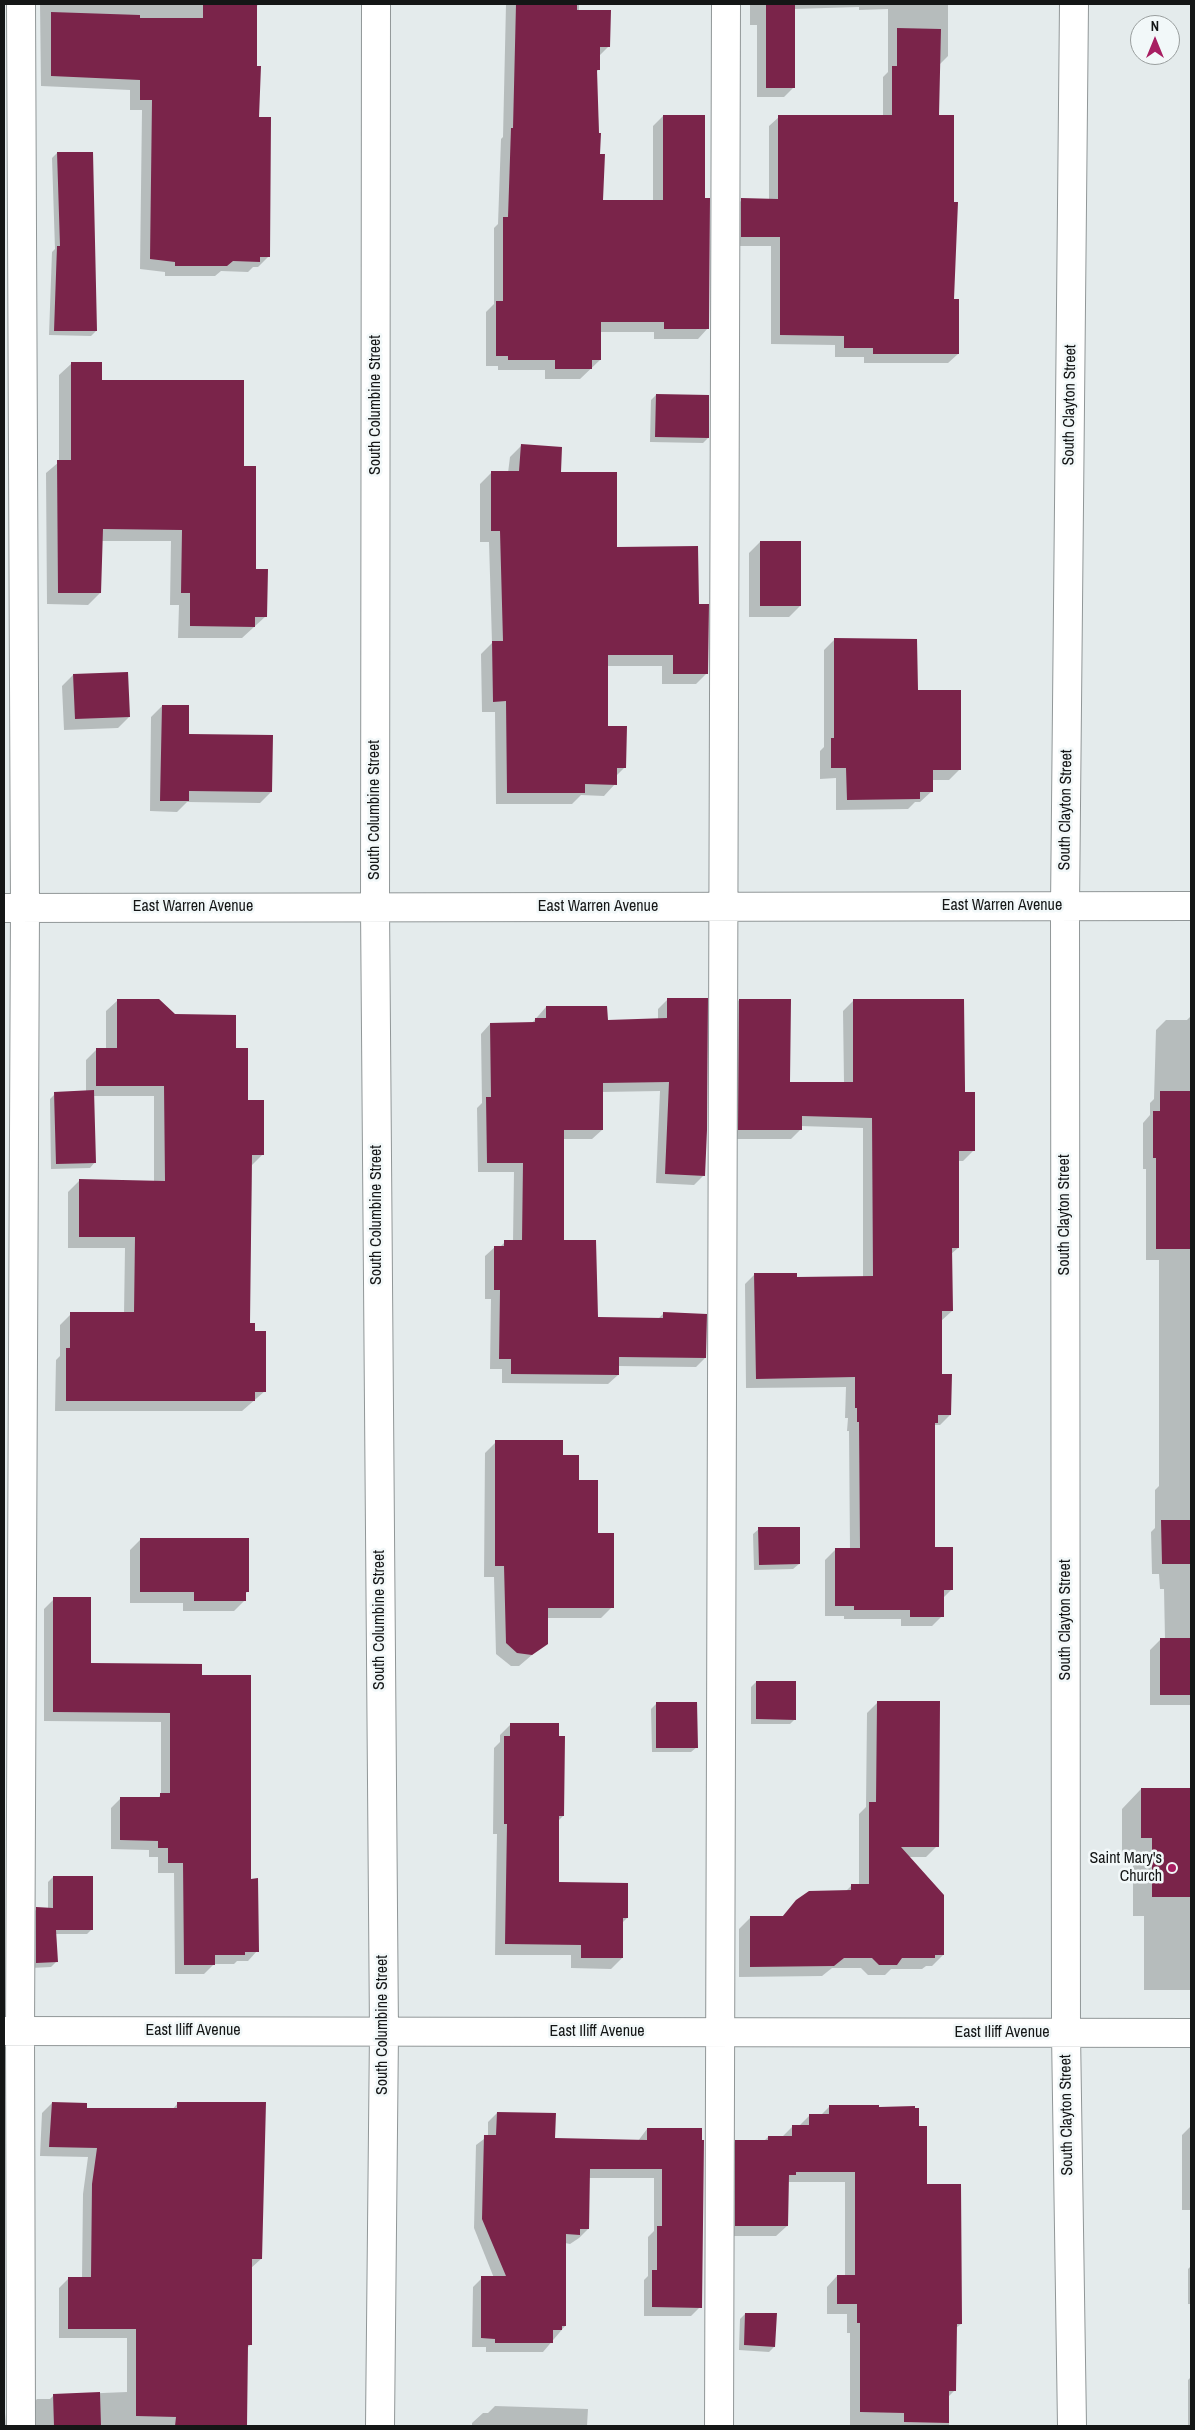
<!DOCTYPE html>
<html>
<head>
<meta charset="utf-8">
<style>
	body { margin:0 }
	#map { position:relative; width:1195px; height:2430px; overflow:hidden; background:#e4ebec; font-family:"Archivo Narrow",sans-serif }
	canvas { display:block }
	.frame { position:absolute; inset:0; border:5px solid #141616; pointer-events:none }
	.north { position:absolute; left:1130px; top:15px; width:50px; height:50px; box-sizing:border-box; background:#f2f8f9; border:1px solid #999e9e; border-radius:50%; rotate:0deg; font-size:14px; font-weight:700; line-height:20px; text-align:center; color:#141616 }
	.north::after { content:''; display:block; margin:auto; width:18px; height:22px; background:#a81e62; clip-path:polygon(50% 0,100% 100%,50% 72%,0 100%) }
</style>
</head>
<body>
<div id="map">
<canvas width="1195" height="2430"></canvas>
<div class="frame"></div>
<div class="north">N</div>
</div>
<script>
const context = document.querySelector('canvas').getContext('2d');
context.lineJoin = 'round';
function fill(path, color) {
  context.fillStyle = color;
  context.fill(path, 'evenodd');
}
function shape(rows) {
  const path = new Path2D();
  for (const r of rows) {
    path.moveTo(r[0], r[1]);
    for (let i = 2; i < r.length; i += 2) path.lineTo(r[i], r[i + 1]);
  }
  return path;
}
function stroke(path, color, width, dash) {
  context.strokeStyle = color;
  context.lineWidth = width;
  context.lineCap = dash ? 'butt' : 'round';
  context.setLineDash(dash || []);
  context.stroke(path);
}
function write(font, color, halo, rows, align = 'center') {
  context.font = font + ' "Archivo Narrow",sans-serif';
  context.lineWidth = 5;
  context.setLineDash([]);
  context.textBaseline = 'middle';
  context.strokeStyle = halo;
  context.fillStyle = color;
  for (const [text, x, y, turn = 0] of rows) {
    context.save();
    context.translate(x, y);
    context.rotate((+turn || 0) * Math.PI / 180);
    context.textAlign = isNaN(turn) ? turn : align;
    if (halo) context.strokeText(text, 0, 0);
    context.fillText(text, 0, 0);
    context.restore();
  }
}
fill(shape([
	[40,4,258,4,256,9,257,118,269,256,258,267,253,267,248,272,221,271,215,276,165,276,165,272,140,269,142,110,130,110,130,90,41,86],
	[506,4,579,4,579,11,609,46,599,56,599,69,596,72,602,201,653,201,653,126,663,116,703,199,708,328,698,339,654,339,654,332,600,332,600,360,580,379,545,379,545,370,498,370,498,366,486,366,486,312,494,304,494,228,498,224,501,139,503,137],
	[750,4,948,4,948,56,939,65,938,116,958,354,948,363,864,363,864,357,835,357,835,345,771,344,771,246,732,246,732,209,742,200,769,200,769,126,779,117,883,116,883,77,888,72,888,9,859,10,859,7,793,9,793,88,784,97,757,97,757,25,750,25],
	[57,153,92,153,96,331,91,336,49,335,52,252,55,249,52,158],
	[71,364,243,464,254,570,266,616,242,638,178,638,179,605,170,605,171,541,101,541,100,593,88,605,47,604,46,473,59,462,59,375],
	[656,395,708,438,703,443,650,442,651,400],
	[521,446,559,473,616,549,698,605,707,673,696,684,662,684,662,666,607,666,607,727,625,767,615,777,615,784,604,796,581,795,572,804,496,804,495,712,482,712,481,654,492,643,489,542,480,542,480,484,492,472,508,473,510,457],
	[760,542,800,606,789,617,749,617,749,553],
	[835,639,960,769,949,780,932,780,932,791,920,802,915,802,908,809,836,810,836,778,820,779,820,751,824,747,824,650],
	[73,675,129,717,118,728,64,730,62,686],
	[162,706,188,735,271,792,260,803,187,802,177,812,150,811,151,717],
	[668,999,703,1176,694,1185,656,1183,660,1091,602,1092,602,1130,592,1139,563,1139,563,1242,597,1318,658,1319,663,1314,705,1358,696,1367,618,1366,618,1375,608,1384,502,1383,502,1369,490,1369,491,1299,485,1299,485,1256,495,1247,500,1247,505,1242,513,1242,514,1172,478,1172,477,1108,482,1103,481,1034,490,1024,532,1023,546,1007,607,1021,658,1019,658,1009],
	[118,1000,174,1015,235,1050,247,1101,263,1154,252,1165,249,1324,265,1391,242,1411,55,1411,56,1360,60,1356,60,1325,71,1314,124,1314,125,1248,68,1248,68,1192,79,1181,154,1182,154,1096,93,1096,95,1162,90,1168,51,1169,50,1099,55,1094,86,1092,86,1060,97,1049,106,1049,106,1011],
	[739,1000,789,1083,844,1083,843,1011,853,1001,963,1088,973,1151,963,1161,958,1161,958,1248,951,1254,952,1311,941,1321,941,1375,950,1415,940,1425,934,1425,934,1548,952,1589,942,1599,942,1616,932,1626,901,1626,901,1619,844,1619,844,1616,825,1616,825,1560,835,1550,850,1550,849,1431,847,1431,848,1418,845,1418,846,1387,746,1388,745,1284,755,1274,795,1278,863,1277,863,1128,801,1126,801,1129,791,1139,729,1139,729,1010],
	[1191,1016,1191,1705,1150,1705,1150,1650,1161,1639,1165,1639,1164,1589,1160,1589,1159,1574,1152,1574,1151,1532,1155,1528,1155,1490,1159,1486,1159,1260,1146,1260,1146,1169,1143,1169,1143,1123,1150,1115,1150,1103,1154,1099,1156,1030,1166,1020,1187,1020],
	[496,1442,562,1456,578,1482,612,1607,601,1618,546,1618,546,1643,519,1666,511,1666,496,1654,494,1577,484,1577,485,1453],
	[759,1529,799,1564,793,1569,754,1570,753,1534],
	[141,1539,248,1591,245,1594,245,1600,234,1611,183,1611,183,1603,130,1603,130,1550],
	[4,1577,5,1577,4,1616],
	[54,1599,90,1665,201,1676,250,1881,257,1951,248,1961,237,1961,234,1964,214,1964,204,1974,175,1974,174,1873,158,1873,158,1857,149,1857,149,1850,111,1849,111,1808,120,1799,157,1799,161,1795,161,1722,44,1721,44,1609],
	[756,1682,795,1719,790,1724,751,1724,751,1687],
	[878,1702,937,1846,926,1857,909,1857,943,1955,932,1966,926,1966,922,1969,891,1969,885,1975,868,1975,861,1968,832,1968,822,1976,739,1977,739,1929,750,1918,781,1918,796,1901,845,1892,851,1886,859,1886,859,1814,866,1807,867,1713],
	[656,1704,697,1747,691,1752,652,1752,651,1709],
	[511,1724,563,1816,557,1822,557,1883,627,1918,622,1923,622,1958,611,1969,571,1968,571,1955,495,1955,497,1834,493,1834,494,1748,500,1742,500,1735],
	[1141,1789,1191,1789,1191,1990,1144,1990,1144,1916,1133,1916,1133,1857,1122,1857,1122,1809],
	[53,1877,92,1929,87,1934,55,1934,56,1962,51,1967,31,1968,31,1914,37,1909,48,1909,48,1882],
	[52,2103,86,2110,172,2110,178,2103,261,2259,250,2269,250,2345,247,2348,246,2426,26,2426,27,2408,37,2399,50,2399,54,2395,127,2392,127,2338,59,2338,59,2288,69,2278,82,2278,83,2194,88,2157,40,2156,42,2113],
	[830,2106,878,2108,918,2127,926,2185,961,2324,956,2328,955,2390,949,2396,949,2426,850,2426,850,2333,847,2333,847,2314,827,2314,827,2287,837,2276,845,2276,845,2182,787,2182,787,2226,776,2236,725,2236,725,2151,736,2141,764,2141,768,2137,782,2137,793,2126,799,2126,810,2115,821,2115],
	[497,2113,554,2140,638,2141,647,2129,700,2129,700,2307,691,2316,644,2316,644,2280,648,2276,648,2237,654,2231,654,2178,589,2178,588,2229,579,2238,570,2244,565,2243,565,2326,543,2352,486,2352,486,2347,472,2347,473,2287,482,2278,494,2278,474,2228,476,2145,488,2136,488,2122],
	[1191,2126,1191,2210,1182,2210,1182,2135],
	[1191,2266,1191,2304,1188,2304,1188,2269],
	[745,2314,774,2347,769,2352,739,2350,740,2319],
	[1191,2377,1191,2426,1188,2426,1188,2380],
	[4,2399,6,2426,4,2426],
	[495,2406,588,2409,587,2426,472,2426,472,2423,483,2413,488,2413]
]), '#0003');
fill(shape([
	[203,4,257,4,257,66,261,66,259,117,271,117,270,257,260,257,260,262,233,261,227,266,175,266,175,262,150,259,152,100,140,100,140,80,51,76,51,12,140,15,140,18,203,18],
	[516,4,577,4,577,10,611,10,610,47,600,47,600,70,597,70,599,133,601,133,600,154,605,154,603,200,663,200,663,115,705,115,705,198,710,198,709,329,664,329,664,322,601,322,601,360,592,360,592,369,555,369,555,360,508,360,508,356,496,356,496,301,503,301,503,217,508,217,511,128,513,128],
	[766,4,795,4,795,88,766,88],
	[897,28,941,29,939,115,954,115,954,202,958,202,954,299,959,299,959,354,873,354,873,348,844,348,844,336,780,335,780,237,741,237,741,198,778,199,778,115,892,115,892,66,897,66],
	[57,152,93,152,97,331,54,331,57,246,60,246],
	[71,362,102,362,102,380,244,380,244,466,256,466,256,569,268,569,267,617,255,617,255,627,190,626,190,593,181,593,182,530,103,529,101,593,58,593,57,460,71,460],
	[656,394,709,395,709,438,655,437],
	[521,444,562,447,561,472,617,472,617,547,698,546,699,604,709,604,708,674,673,674,673,655,608,655,608,726,627,726,626,768,617,768,617,785,585,784,585,793,507,793,506,701,493,702,492,641,503,641,500,531,491,531,491,471,519,471],
	[760,541,801,541,801,606,760,606],
	[834,638,917,639,918,690,961,690,961,770,933,770,933,792,920,792,920,799,847,800,846,768,831,768,831,738,834,738],
	[128,672,130,717,75,719,73,674],
	[162,705,189,705,189,734,273,735,272,792,189,791,189,801,160,801],
	[667,998,708,998,707,1130,705,1176,665,1174,669,1082,603,1083,603,1130,564,1130,564,1240,596,1240,598,1317,663,1318,663,1312,707,1314,706,1358,619,1357,619,1375,511,1374,511,1359,499,1359,500,1290,494,1290,494,1246,504,1246,504,1240,522,1240,523,1163,487,1163,486,1097,491,1097,490,1023,535,1022,535,1018,546,1018,546,1006,607,1006,608,1020,667,1018],
	[117,999,159,999,175,1014,236,1015,236,1048,248,1048,248,1100,264,1100,264,1155,252,1155,250,1323,255,1323,255,1331,266,1331,266,1392,255,1392,255,1401,66,1401,66,1348,70,1348,70,1312,134,1312,135,1237,79,1237,79,1179,165,1181,164,1086,96,1086,96,1048,117,1048],
	[739,999,791,999,790,1082,853,1082,853,999,964,999,965,1088,965,1092,975,1092,975,1151,959,1151,959,1248,952,1248,953,1311,942,1311,942,1374,952,1374,951,1415,938,1415,938,1423,935,1423,935,1547,953,1547,953,1590,944,1590,944,1617,910,1617,910,1610,854,1610,854,1606,835,1606,835,1548,860,1548,859,1422,857,1422,857,1408,855,1408,855,1377,756,1379,754,1273,797,1273,797,1277,873,1276,872,1118,802,1116,802,1130,738,1130],
	[94,1090,96,1163,56,1164,54,1092],
	[1160,1091,1191,1091,1191,1249,1156,1249,1156,1158,1153,1158,1153,1111,1160,1111],
	[495,1440,563,1440,563,1455,579,1455,579,1480,598,1480,598,1533,614,1533,614,1608,548,1608,548,1644,532,1655,517,1653,506,1643,504,1566,495,1566],
	[1161,1520,1191,1520,1191,1564,1162,1564],
	[758,1527,800,1527,800,1564,759,1565],
	[140,1538,249,1538,249,1592,246,1592,246,1601,194,1601,194,1592,140,1592],
	[53,1597,91,1597,91,1663,202,1664,202,1675,251,1675,251,1879,258,1878,259,1952,245,1952,245,1955,215,1955,215,1965,184,1965,183,1863,168,1863,168,1848,158,1848,158,1841,120,1840,120,1797,160,1797,160,1793,170,1793,170,1713,53,1712],
	[1160,1638,1191,1638,1191,1695,1160,1695],
	[756,1681,796,1681,796,1720,756,1719],
	[877,1701,940,1701,939,1847,901,1847,944,1895,944,1955,935,1955,935,1958,902,1958,897,1965,879,1965,872,1958,844,1958,834,1966,750,1967,750,1916,783,1916,796,1900,809,1891,851,1890,851,1884,869,1884,869,1802,876,1802],
	[656,1702,697,1702,698,1748,656,1748],
	[510,1723,559,1723,559,1736,565,1736,564,1816,559,1816,559,1882,628,1883,628,1918,623,1918,623,1958,581,1958,581,1945,505,1944,507,1824,504,1824,504,1736,510,1736],
	[1141,1788,1191,1788,1191,1897,1152,1897,1152,1838,1141,1838],
	[53,1876,93,1876,93,1930,56,1930,58,1962,36,1963,36,1907,53,1908],
	[4,1907,5,1907,4,1965],
	[52,2102,87,2103,87,2108,177,2108,177,2102,266,2102,262,2259,252,2259,252,2345,248,2345,247,2426,175,2426,176,2417,136,2416,136,2329,68,2329,68,2277,91,2277,92,2184,97,2148,49,2147],
	[829,2105,879,2105,879,2107,915,2106,915,2108,919,2108,919,2126,927,2126,927,2184,961,2184,962,2324,957,2324,956,2391,949,2391,949,2423,904,2422,904,2413,860,2412,860,2323,857,2323,857,2304,837,2304,837,2275,855,2275,855,2172,796,2172,796,2175,789,2175,788,2226,735,2226,735,2140,768,2140,768,2136,792,2136,792,2125,809,2125,809,2114,829,2114],
	[497,2112,556,2113,555,2138,647,2140,647,2128,702,2128,702,2140,704,2140,702,2308,652,2307,652,2270,657,2270,657,2226,662,2226,662,2169,590,2169,589,2229,580,2229,580,2235,566,2234,566,2326,562,2326,562,2330,553,2330,553,2343,495,2343,495,2339,481,2338,481,2276,506,2276,482,2219,484,2135,496,2135],
	[745,2313,777,2313,775,2347,744,2345],
	[100,2392,101,2426,54,2426,53,2394]
]), '#7a244a');
const minor = shape([
	[376,4,375,907,384,2031,380,2426],
	[4,908,1191,906],
	[4,2031,1191,2033],
	[21,2426,20,2031,25,908,21,4],
	[719,2426,726,4],
	[1072,2426,1066,2033,1065,906,1074,4]
]);
stroke(minor, '#919798', 30);
stroke(minor, '#fff', 28);
for (const [x, y, r, color] of [
	[1172,1868,5,"#a81e62"]
]) {
  const dot = new Path2D();
  dot.arc(x, y, r, 0, 2 * Math.PI);
  context.fillStyle = color;
  context.fill(dot);
  stroke(dot, '#f2f8f9', 2);
}
write('16px', '#141616', '#f2f8f9', [
	["South Columbine Street",376,405,-90],
	["South Clayton Street",1070,405,-89],
	["South Columbine Street",375,810,-90],
	["South Clayton Street",1066,810,-89],
	["East Warren Avenue",1002,906],
	["East Warren Avenue",193,907],
	["East Warren Avenue",598,907],
	["South Columbine Street",377,1215,-90],
	["South Clayton Street",1065,1215,-90],
	["South Columbine Street",380,1620,-90],
	["South Clayton Street",1066,1620,-90],
	["South Columbine Street",383,2025,-90],
	["East Iliff Avenue",193,2031],
	["East Iliff Avenue",597,2032],
	["East Iliff Avenue",1002,2033],
	["South Clayton Street",1067,2115,-91]
]);
write('16px', '#141616', '#f2f8f9', [
	["Saint Mary's",1162,1859],
	["Church",1162,1877]
], 'right');
</script>
</body>
</html>
